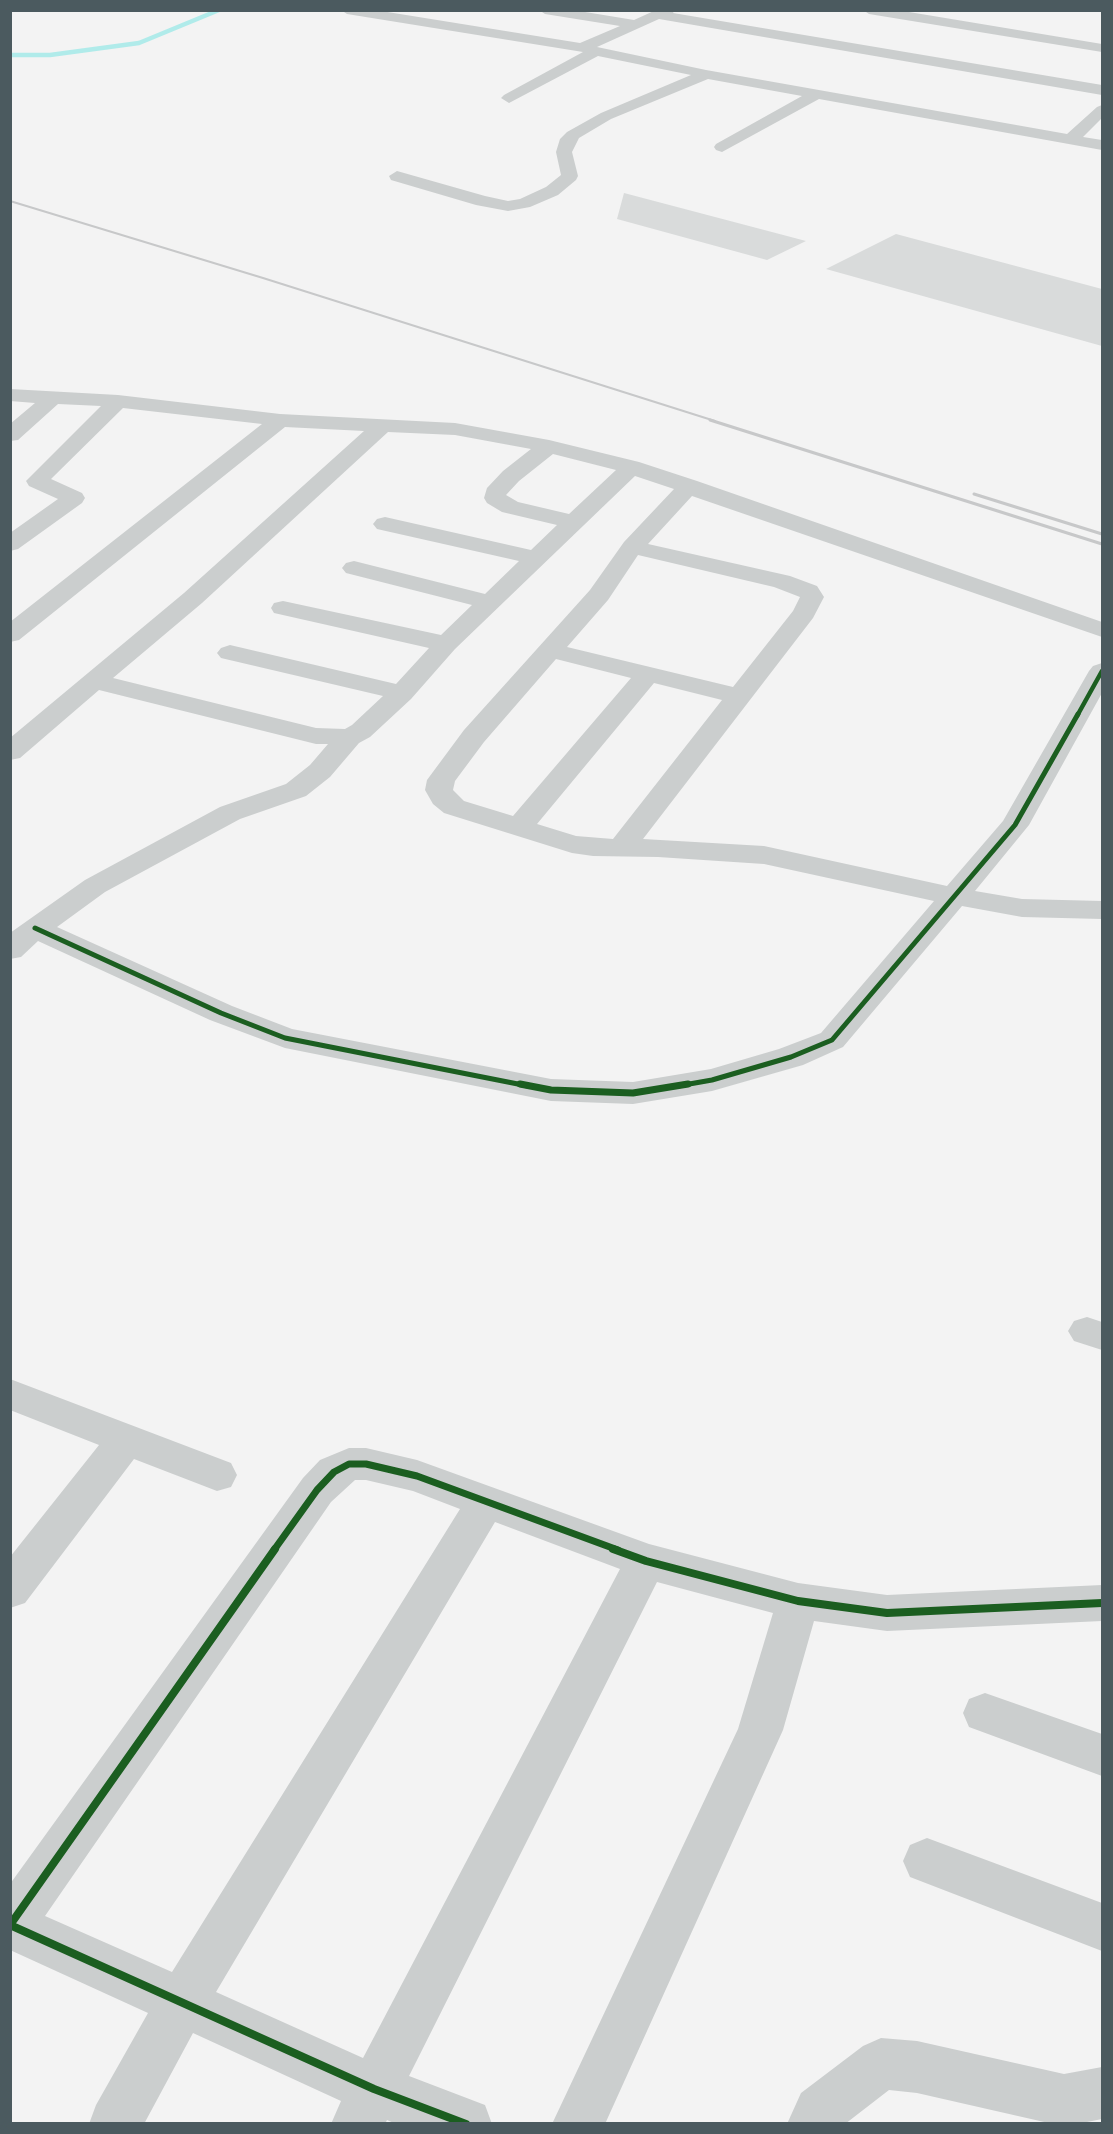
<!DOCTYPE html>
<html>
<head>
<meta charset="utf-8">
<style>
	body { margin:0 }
	#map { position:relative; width:1113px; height:2134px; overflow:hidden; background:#f3f3f3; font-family:"Public Sans",sans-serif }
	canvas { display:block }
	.frame { position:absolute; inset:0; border:12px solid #4b5a5f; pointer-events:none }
</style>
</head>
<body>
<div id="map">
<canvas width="1113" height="2134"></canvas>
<div class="frame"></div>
</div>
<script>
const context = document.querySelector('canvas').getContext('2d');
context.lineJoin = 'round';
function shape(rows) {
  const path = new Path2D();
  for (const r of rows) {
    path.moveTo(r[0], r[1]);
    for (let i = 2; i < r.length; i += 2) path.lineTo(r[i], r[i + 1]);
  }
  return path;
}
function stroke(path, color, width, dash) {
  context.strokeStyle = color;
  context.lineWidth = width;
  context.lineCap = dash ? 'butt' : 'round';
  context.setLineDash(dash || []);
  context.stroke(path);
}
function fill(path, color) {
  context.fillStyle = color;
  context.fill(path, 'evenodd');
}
stroke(shape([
	[10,55,50,55,139,43,219,10]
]), '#b0ebea', 4.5);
fill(shape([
	[624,193,806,241,767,260,617,219],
	[896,234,1102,289,1102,346,826,269]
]), '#d9dbdb');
fill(shape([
	[341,10,375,10,580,43,620,26,545,14,539,10,573,10,634,20,656,10,675,10,673,13,1102,85,1102,95,659,19,597,47,706,70,1067,134,1097,107,1102,105,1102,118,1083,137,1102,140,1102,150,819,99,722,152,716,150,714,147,716,144,802,96,708,79,611,119,579,138,572,152,578,176,576,180,558,195,530,207,508,211,476,205,391,180,389,176,397,171,485,196,508,201,520,199,546,187,561,175,556,152,560,139,567,132,601,113,691,75,598,56,509,103,501,98,504,95,583,52,347,14,341,10],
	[863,10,897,10,1102,44,1102,52,869,14,863,10],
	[10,389,118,395,280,414,455,423,549,440,639,462,697,481,1102,622,1102,637,692,496,648,544,790,576,817,586,824,597,813,618,643,839,764,846,947,886,1003,821,1089,671,1093,666,1102,663,1102,693,1029,825,975,891,1022,899,1102,901,1102,919,1022,917,962,906,843,1047,803,1065,712,1091,633,1104,551,1101,285,1048,210,1020,38,941,21,957,10,959,10,933,85,880,220,807,286,784,310,765,328,744,316,744,99,690,20,758,10,760,10,738,184,593,364,431,285,427,19,640,10,642,10,622,262,424,123,408,51,479,82,493,85,498,82,503,18,549,10,551,10,533,58,499,29,486,26,481,101,406,58,404,18,440,10,441,10,424,35,403,10,401,10,389],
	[388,432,455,435,531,449,503,471,487,488,484,498,487,503,502,512,557,525,531,550,385,517,377,519,373,524,377,529,519,561,485,594,354,561,346,563,342,568,346,573,472,605,441,635,283,601,274,603,271,608,274,613,429,648,396,684,230,645,221,648,217,653,221,658,383,696,352,725,345,729,316,728,113,678,202,603,388,432],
	[553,454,616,470,569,514,518,502,506,495,519,481,553,454],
	[635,476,674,489,624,542,590,590,464,730,427,780,425,790,433,804,444,813,572,853,593,856,658,857,764,864,934,901,821,1033,779,1049,711,1069,633,1082,551,1079,292,1029,232,1006,57,927,105,892,240,819,306,796,330,777,359,743,370,737,411,699,455,649,635,476],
	[638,555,774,587,800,597,793,611,733,687,567,647,608,600,638,555],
	[556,659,631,678,513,816,464,801,453,790,455,781,484,742,556,659],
	[654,683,722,700,613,839,576,836,537,824,654,683],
	[1087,1317,1102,1322,1102,1350,1074,1341,1068,1331,1074,1321,1087,1317],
	[10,1379,231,1463,237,1475,231,1487,217,1491,134,1459,25,1603,10,1608,10,1557,99,1445,10,1410,10,1379],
	[349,1448,366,1448,417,1460,649,1544,798,1583,887,1595,1102,1585,1102,1621,887,1631,814,1621,783,1730,605,2124,552,2124,738,1729,773,1613,657,1582,409,2076,485,2105,492,2124,396,2124,387,2120,385,2124,331,2124,341,2101,193,2033,144,2124,89,2124,96,2105,148,2013,10,1950,10,1884,303,1478,320,1460,349,1448],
	[355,1480,366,1480,413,1491,460,1509,172,1972,45,1916,331,1502,355,1480],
	[495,1522,620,1569,363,2058,216,1992,495,1522],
	[985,1693,1102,1734,1102,1776,969,1727,963,1713,969,1699,985,1693],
	[927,1838,1102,1903,1102,1951,910,1877,903,1861,910,1845,927,1838],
	[881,2038,917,2041,1064,2074,1102,2067,1102,2119,1077,2124,1053,2124,917,2093,889,2090,845,2124,787,2124,801,2093,863,2046,881,2038]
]), '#cbcece');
stroke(shape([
	[10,201,263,278,715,421]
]), '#c7c8c9', 2);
stroke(shape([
	[710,420,1102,544],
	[974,494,1102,534]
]), '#c7c8c9', 3);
stroke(shape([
	[1077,716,1102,671]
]), '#1b5e20', 4.5);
stroke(shape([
	[35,928,221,1013,285,1038,528,1086],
	[678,1086,712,1080,791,1057,832,1040,1015,825,1078,714]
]), '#1b5e20', 5);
stroke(shape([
	[520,1084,551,1090,633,1093,688,1084],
	[274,1550,317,1490,334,1472,349,1464,366,1464,417,1476,618,1550]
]), '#1b5e20', 7);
stroke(shape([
	[275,1549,10,1925,374,2089,466,2124],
	[613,1549,646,1561,798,1601,887,1613,1102,1603]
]), '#1b5e20', 8);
</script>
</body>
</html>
